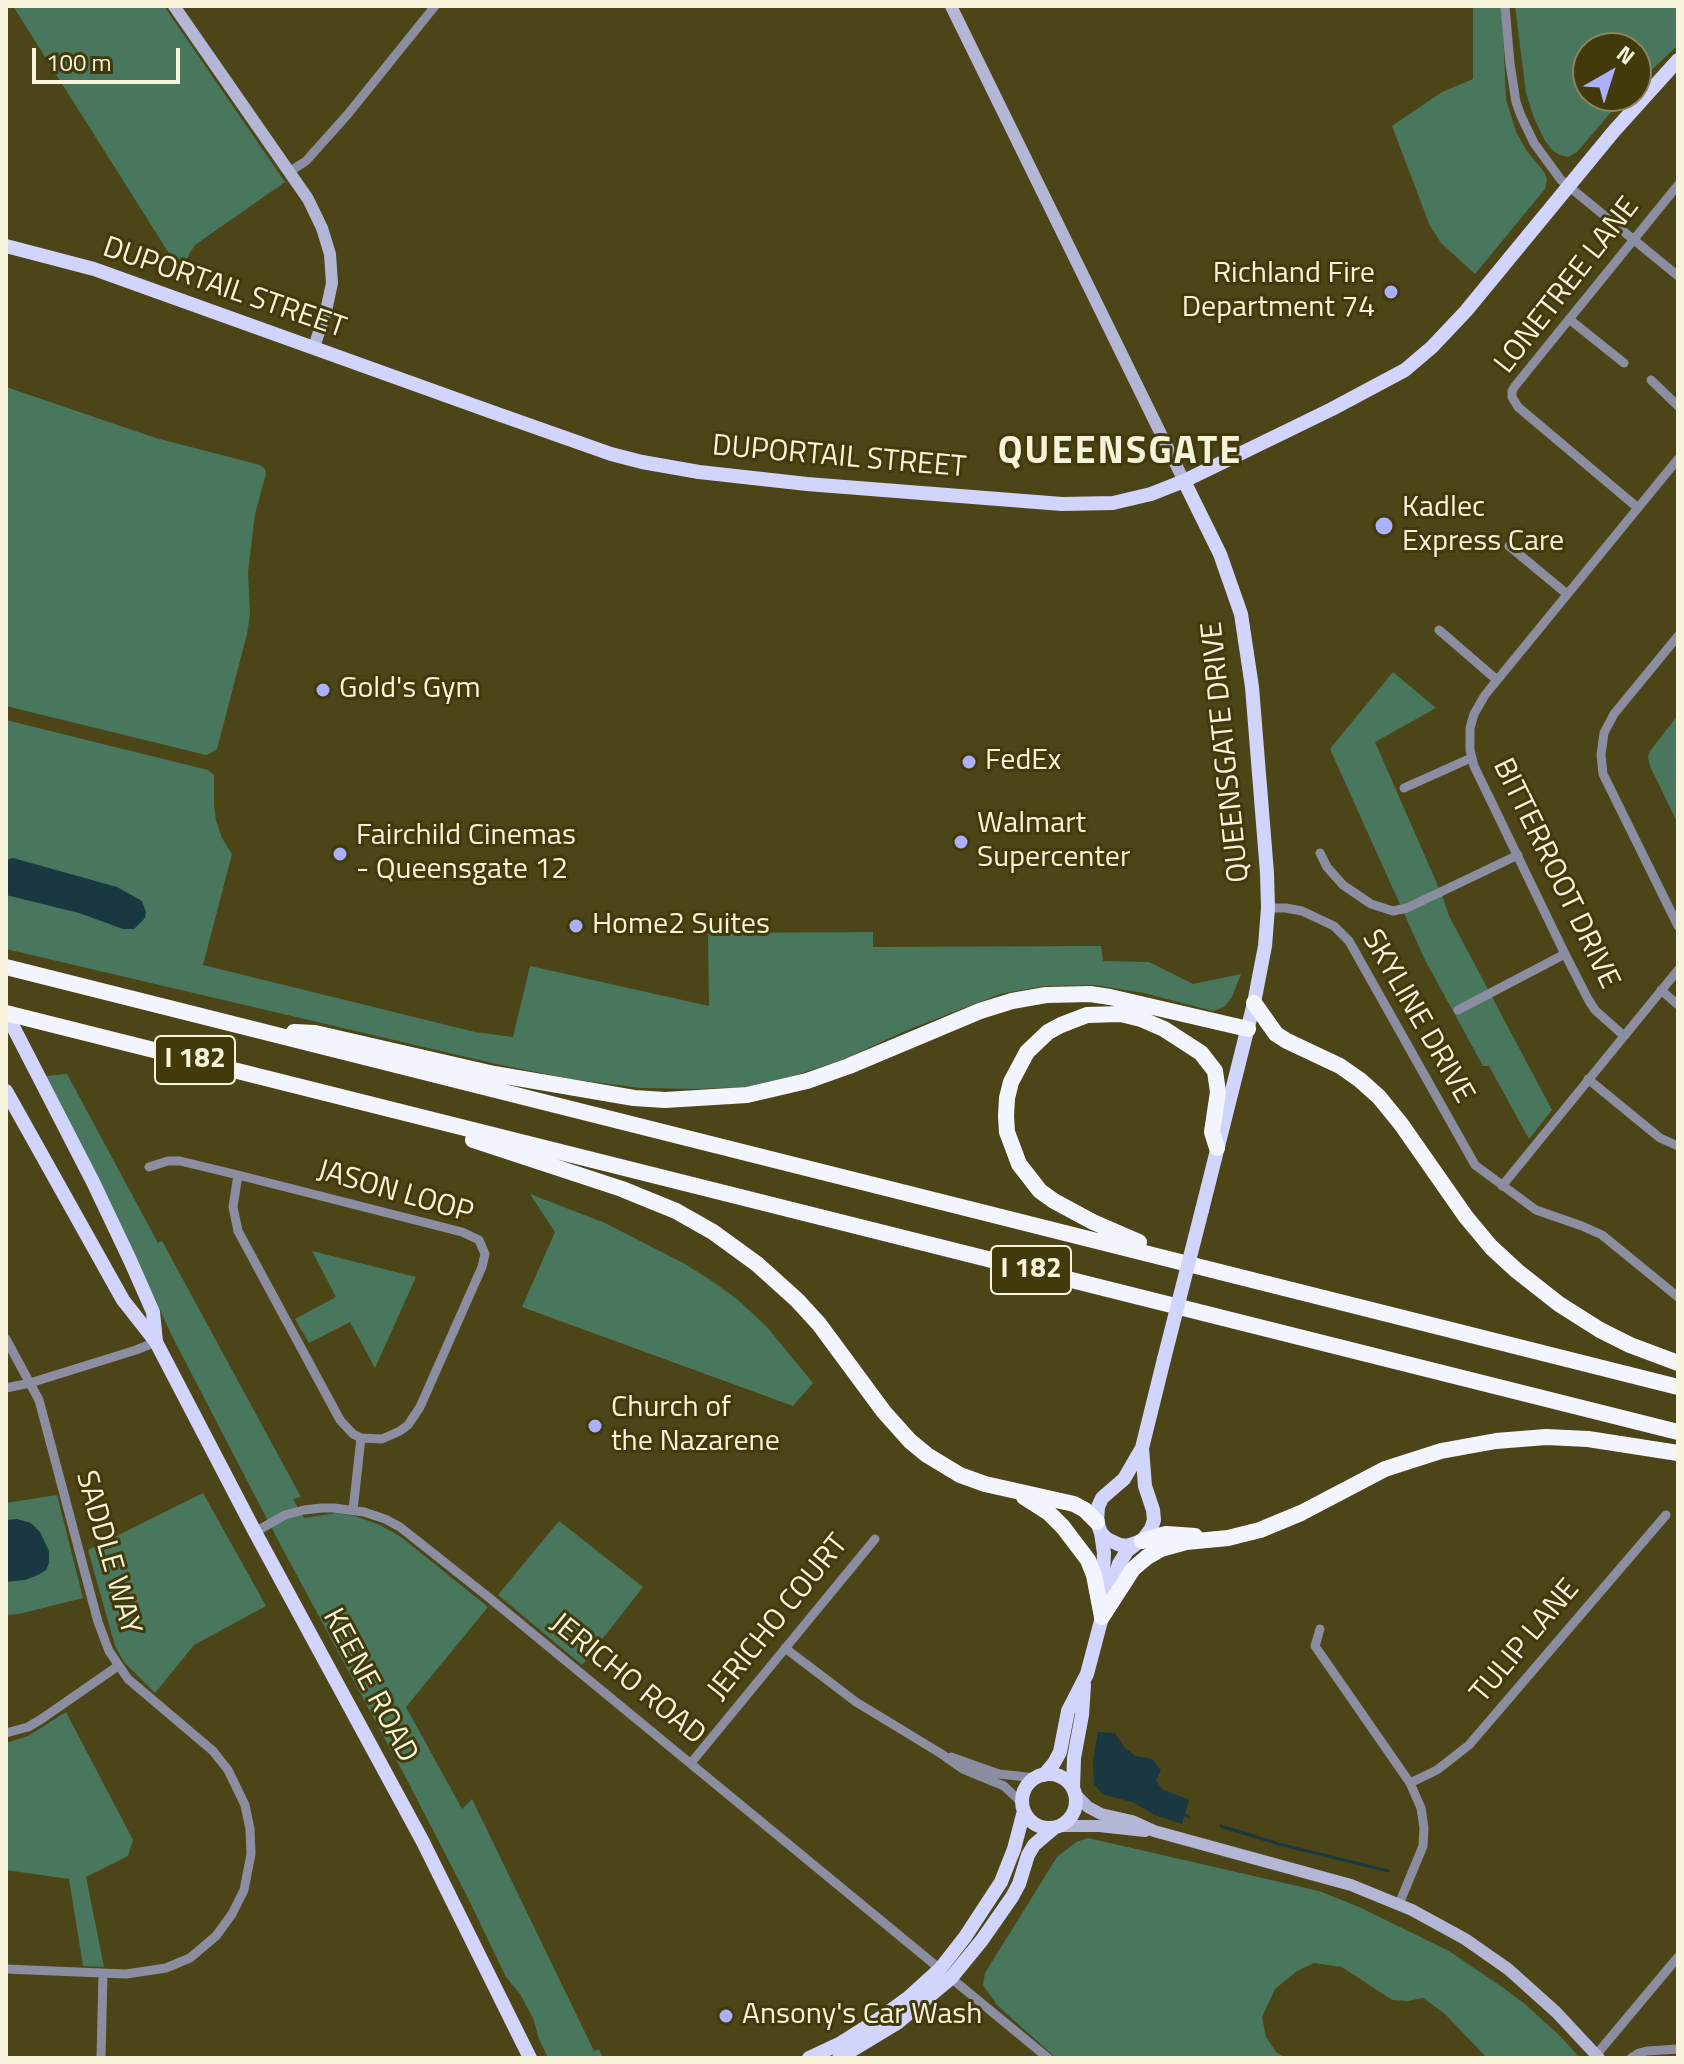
<!DOCTYPE html>
<html>
<head>
<meta charset="utf-8">
<style>
	body { margin:0 }
	#map { position:relative; width:1684px; height:2064px; overflow:hidden; background:#4c4517; font-family:"Titillium Web",sans-serif }
	canvas { display:block }
	.frame { position:absolute; inset:0; border:8px solid #f8f4dc; pointer-events:none }
	.north { position:absolute; left:1572px; top:32px; width:80px; height:80px; box-sizing:border-box; background:#423a0a; border:2px solid #8b845e; border-radius:50%; rotate:39deg; font-size:22px; font-weight:700; line-height:32px; text-align:center; color:#f8f4dc }
	.north::after { content:''; display:block; margin:auto; width:28px; height:36px; background:#aab0fb; clip-path:polygon(50% 0,100% 100%,50% 72%,0 100%) }
	.scale { position:absolute; left:32px; top:48px; width:148px; height:36px; box-sizing:border-box; border:4px solid #f8f4dc; border-top:0; padding-left:10px; font-size:24px; line-height:28px; white-space:nowrap; color:#f8f4dc; -webkit-text-stroke:6px #423a0a; paint-order:stroke }
</style>
</head>
<body>
<div id="map">
<canvas width="1684" height="2064"></canvas>
<div class="frame"></div>
<div class="north">N</div>
<div class="scale">100 m</div>
</div>
<script>
const context = document.querySelector('canvas').getContext('2d');
context.lineJoin = 'round';
function fill(path, color) {
  context.fillStyle = color;
  context.fill(path, 'evenodd');
}
function shape(rows) {
  const path = new Path2D();
  for (const r of rows) {
    if (r.length === 3) {
      path.moveTo(r[0] + r[2], r[1]);
      path.arc(r[0], r[1], r[2], 0, 2 * Math.PI);
      continue;
    }
    path.moveTo(r[0], r[1]);
    for (let i = 2; i < r.length; i += 2) path.lineTo(r[i], r[i + 1]);
  }
  return path;
}
function stroke(path, color, width, dash) {
  context.strokeStyle = color;
  context.lineWidth = width;
  context.lineCap = dash ? 'butt' : 'round';
  context.setLineDash(dash || []);
  context.stroke(path);
}
function write(font, color, halo, rows, align = 'center') {
  context.font = font + ' "Titillium Web",sans-serif';
  context.lineWidth = 6;
  context.setLineDash([]);
  context.textBaseline = 'middle';
  context.strokeStyle = halo;
  context.fillStyle = color;
  for (const [text, x, y, turn = 0] of rows) {
    context.save();
    context.translate(x, y);
    context.rotate((+turn || 0) * Math.PI / 180);
    context.textAlign = isNaN(turn) ? turn : align;
    if (halo) context.strokeText(text, 0, 0);
    context.fillText(text, 0, 0);
    context.restore();
  }
}
fill(shape([
	[13,6,164,6,285,182,195,245,189,254,182,274],
	[1473,6,1502,6,1506,99,1516,132,1527,151,1544,172,1547,179,1545,189,1475,274,1441,243,1430,226,1392,126,1442,92,1473,79],
	[1515,6,1678,6,1678,45,1636,85,1636,48,1588,48,1588,96,1625,96,1577,152,1568,157,1560,155,1553,151,1545,141,1534,118,1526,93],
	[6,387,156,438,260,465,265,469,266,474,255,514,248,572,250,614,247,634,217,749,211,753,206,755,6,706],
	[1393,672,1436,708,1375,742,1442,895,1449,916,1552,1110,1529,1139,1489,1066,1483,1066,1425,960,1330,749],
	[1678,715,1678,824,1650,766,1648,757,1650,751],
	[6,720,208,770,214,775,214,805,216,820,222,838,232,854,203,965,475,1032,513,1037,530,966,709,1006,708,933,873,932,873,947,1101,946,1103,961,1149,962,1193,984,1241,974,1232,997,1224,1007,1213,1011,1144,993,1095,985,1044,986,1000,994,905,1031,844,1059,794,1076,747,1087,695,1089,641,1088,570,1079,492,1063,6,949],
	[67,1074,158,1243,162,1241,301,1497,293,1499,304,1518,336,1513,355,1516,380,1525,401,1537,488,1607,406,1707,462,1809,472,1799,594,2051,599,2049,603,2058,548,2058,539,2039,533,2018,520,1994,506,1977,468,1898,406,1778,280,1544,173,1338,118,1219,46,1076],
	[530,1194,605,1223,685,1264,715,1283,738,1300,766,1326,813,1383,793,1406,522,1307,555,1232],
	[312,1251,416,1277,375,1368,350,1322,309,1343,295,1319,336,1297],
	[203,1493,266,1606,194,1645,155,1693,124,1662,115,1646,88,1550],
	[57,1495,83,1598,19,1614,6,1615,6,1503],
	[559,1521,643,1587,582,1665,498,1595],
	[66,1712,133,1840,128,1856,86,1877,104,1967,83,1966,69,1879,6,1870,6,1743,28,1736],
	[1088,1838,1319,1891,1359,1907,1449,1951,1505,1989,1526,2005,1560,2036,1580,2058,1487,2058,1444,2013,1423,1998,1408,2001,1392,2000,1342,1967,1314,1963,1297,1971,1275,1989,1262,2017,1266,2037,1276,2052,1286,2058,1056,2058,997,2005,983,1985,985,1973,1057,1857,1076,1842]
]), '#48775e');
fill(shape([
	[13,858,117,887,142,901,146,912,145,918,134,929,123,929,79,913,6,895,6,860],
	[17,1519,31,1523,40,1532,49,1551,49,1563,46,1570,38,1575,25,1580,6,1582,6,1520],
	[1098,1732,1115,1733,1125,1748,1136,1756,1152,1759,1161,1770,1156,1781,1162,1789,1189,1800,1182,1824,1155,1815,1132,1802,1102,1794,1094,1784,1093,1760]
]), '#193842');
stroke(shape([
	[1185,1815,1189,1817],
	[1221,1826,1279,1844,1388,1871]
]), '#193842', 3);
stroke(shape([
	[1505,6,1510,64,1516,102,1521,116,1534,143,1561,180,1678,276],
	[289,172,306,161,348,114,435,6],
	[1569,319,1624,363],
	[1651,380,1678,406],
	[1638,508,1518,407,1512,397,1512,391,1515,386,1678,185],
	[1509,546,1567,594],
	[1439,630,1497,680],
	[1678,636,1614,714,1604,733,1601,755,1603,774,1678,926],
	[1404,788,1471,758],
	[1320,853,1327,867,1343,885,1371,904,1393,911,1407,908,1518,855],
	[1268,908,1286,908,1302,911,1334,926,1349,941,1475,1165,1536,1210,1582,1226,1602,1235,1678,1297],
	[1661,990,1678,1005],
	[1458,1010,1565,954],
	[1623,1035,1595,1010,1588,999,1565,954,1474,766,1470,750,1470,728,1474,714,1485,695,1678,459],
	[1588,1079,1660,1138,1678,1146],
	[149,1167,168,1161,180,1161,238,1175,462,1232,479,1240,485,1254,482,1267,420,1407,408,1425,400,1431,382,1439,361,1438,353,1434,340,1420,238,1231,233,1207,238,1175],
	[1502,1186,1678,970],
	[6,1339,39,1400,98,1622,109,1651,128,1679,213,1751,228,1770,245,1805,250,1829,251,1854,244,1890,232,1914,216,1936,190,1958,166,1968,126,1974,6,1969],
	[6,1388,30,1383,136,1350,156,1342],
	[353,1510,361,1438],
	[255,1532,285,1515,304,1510,322,1508,334,1508,364,1512,385,1519,400,1527,487,1596,940,1969],
	[1320,1629,1315,1646,1410,1783,1421,1808,1424,1828,1423,1846,1399,1904],
	[785,1648,856,1702,940,1753,963,1769,1004,1786,1022,1803],
	[6,1733,28,1727,40,1720,118,1666],
	[951,1757,999,1774,1036,1778],
	[691,1763,875,1539],
	[1410,1783,1437,1770,1469,1745,1666,1515],
	[951,1978,1048,2058],
	[1596,2055,1678,1957],
	[101,2058,103,1974],
	[1631,2058,1639,2053,1647,2051,1678,2049]
]), '#8b8ea1', 9);
stroke(shape([
	[174,6,308,199,322,228,330,254,332,283,326,311,314,347],
	[951,6,1184,481],
	[1075,1794,1088,1807,1101,1814,1132,1821,1154,1831,1351,1885,1412,1910,1465,1939,1508,1969,1556,2012,1599,2058],
	[1061,1826,1099,1826,1145,1831]
]), '#b3b6d5', 12);
stroke(shape([
	[6,246,94,269,492,412,611,454,642,462,699,472,807,484,1062,504,1113,503,1151,494,1184,481,1332,409,1405,370,1432,347,1466,311,1614,131,1678,60],
	[1184,481,1220,554,1241,614,1252,687,1267,873,1268,908,1265,946,1254,1003,1202,1210],
	[6,1013,93,1182,130,1260,153,1312,156,1342],
	[6,1091,123,1300,156,1342,255,1532,423,1842,530,2058],
	[1142,1448,1145,1486,1153,1510,1154,1520,1151,1529,1142,1541,1127,1546,1120,1545,1107,1539,1101,1533,1097,1522,1098,1507,1102,1498,1124,1479,1142,1448,1164,1359],
	[1101,1533,1104,1553,1102,1597],
	[1049,1801,27],
	[1044,1775,1054,1763,1060,1752,1068,1711,1087,1674,1102,1617,1119,1564,1127,1551,1136,1544],
	[1073,1788,1074,1758,1082,1715,1084,1685],
	[809,2058,841,2043,879,2019,908,1998,940,1969,965,1937,1001,1882,1014,1849,1024,1811],
	[839,2058,897,2023,951,1978,982,1940,1012,1897,1019,1884,1028,1855,1034,1845,1054,1828]
]), '#d1d5fd', 14);
stroke(shape([
	[6,967,1678,1387],
	[1254,1003,1276,1034,1287,1041,1340,1066,1360,1080,1379,1097,1401,1124,1466,1217,1491,1247,1517,1271,1559,1304,1600,1330,1630,1345,1678,1363],
	[6,1013,1678,1432],
	[294,1032,315,1033,494,1074,634,1098,665,1100,747,1095,807,1081,849,1066,980,1011,1012,1001,1046,995,1090,994,1110,997,1248,1029],
	[473,1140,622,1189,676,1211,713,1232,757,1264,797,1300,819,1324,884,1412,910,1441,927,1455,960,1475,985,1484,1074,1504,1085,1510,1097,1522],
	[1139,1242,1093,1222,1054,1201,1040,1191,1019,1164,1007,1132,1006,1116,1007,1098,1011,1082,1027,1052,1048,1032,1061,1025,1087,1015,1121,1014,1141,1019,1164,1029,1201,1053,1215,1071,1218,1092,1212,1132,1217,1148],
	[1024,1497,1049,1513,1063,1527,1088,1560,1094,1575,1102,1617],
	[1142,1541,1166,1534,1195,1536],
	[1102,1617,1133,1569,1147,1557,1161,1549,1186,1542,1228,1538,1260,1530,1301,1513,1385,1469,1441,1451,1496,1441,1546,1437,1588,1439,1678,1453]
]), '#f3f5fe', 16);
stroke(shape([
	[1164,1359,1202,1210]
]), '#d1d5fd', 14);
for (const [x, y, r, color] of [
	[1391,292,8,"#aab0fb"],
	[1384,526,10,"#aab0fb"],
	[323,690,8,"#aab0fb"],
	[969,762,8,"#aab0fb"],
	[961,842,8,"#aab0fb"],
	[340,854,8,"#aab0fb"],
	[576,926,8,"#aab0fb"],
	[595,1426,8,"#aab0fb"],
	[726,2016,8,"#aab0fb"]
]) {
  const dot = new Path2D();
  dot.arc(x, y, r, 0, 2 * Math.PI);
  context.fillStyle = color;
  context.fill(dot);
  stroke(dot, '#423a0a', 3);
}
for (const [x, y, w] of [
	[195,1060,80],
	[1031,1270,80]
]) {
  const box = new Path2D();
  box.roundRect(x - w / 2, y - 24, w, 48, 6);
  context.fillStyle = '#423a0a';
  context.fill(box);
  stroke(box, '#f8f4dc', 2);
}
write('bold 28px', '#f8f4dc', null, [
	["I 182",195,1060],
	["I 182",1031,1270]
]);
write('30px', '#f8f4dc', '#423a0a', [
	["Richland Fire",1375,275,"right"],
	["Department 74",1375,309,"right"],
	["Kadlec",1402,509],
	["Express Care",1402,543],
	["Gold's Gym",339,690],
	["FedEx",985,762],
	["Walmart",977,825],
	["Supercenter",977,859],
	["Fairchild Cinemas",356,837],
	["- Queensgate 12",356,871],
	["Home2 Suites",592,926],
	["Church of",611,1409],
	["the Nazarene",611,1443],
	["Ansony's Car Wash",742,2016]
], 'left');
write('30px', '#f8f4dc', '#423a0a', [
	["LONETREE LANE",1568,286,-52],
	["DUPORTAIL STREET",224,289,19],
	["DUPORTAIL STREET",839,458,5],
	["QUEENSGATE DRIVE",1227,752,-96],
	["BITTERROOT DRIVE",1555,874,64],
	["SKYLINE DRIVE",1417,1017,60],
	["JASON LOOP",395,1193,16],
	["SADDLE WAY",107,1553,74],
	["JERICHO COURT",779,1618,-51],
	["TULIP LANE",1526,1642,-50],
	["JERICHO ROAD",627,1680,39],
	["KEENE ROAD",369,1686,62]
]);
context.letterSpacing = '2px';
write('bold 38px', '#f8f4dc', '#423a0a', [
	["QUEENSGATE",1120,454]
]);
context.letterSpacing = '0px';
</script>
</body>
</html>
